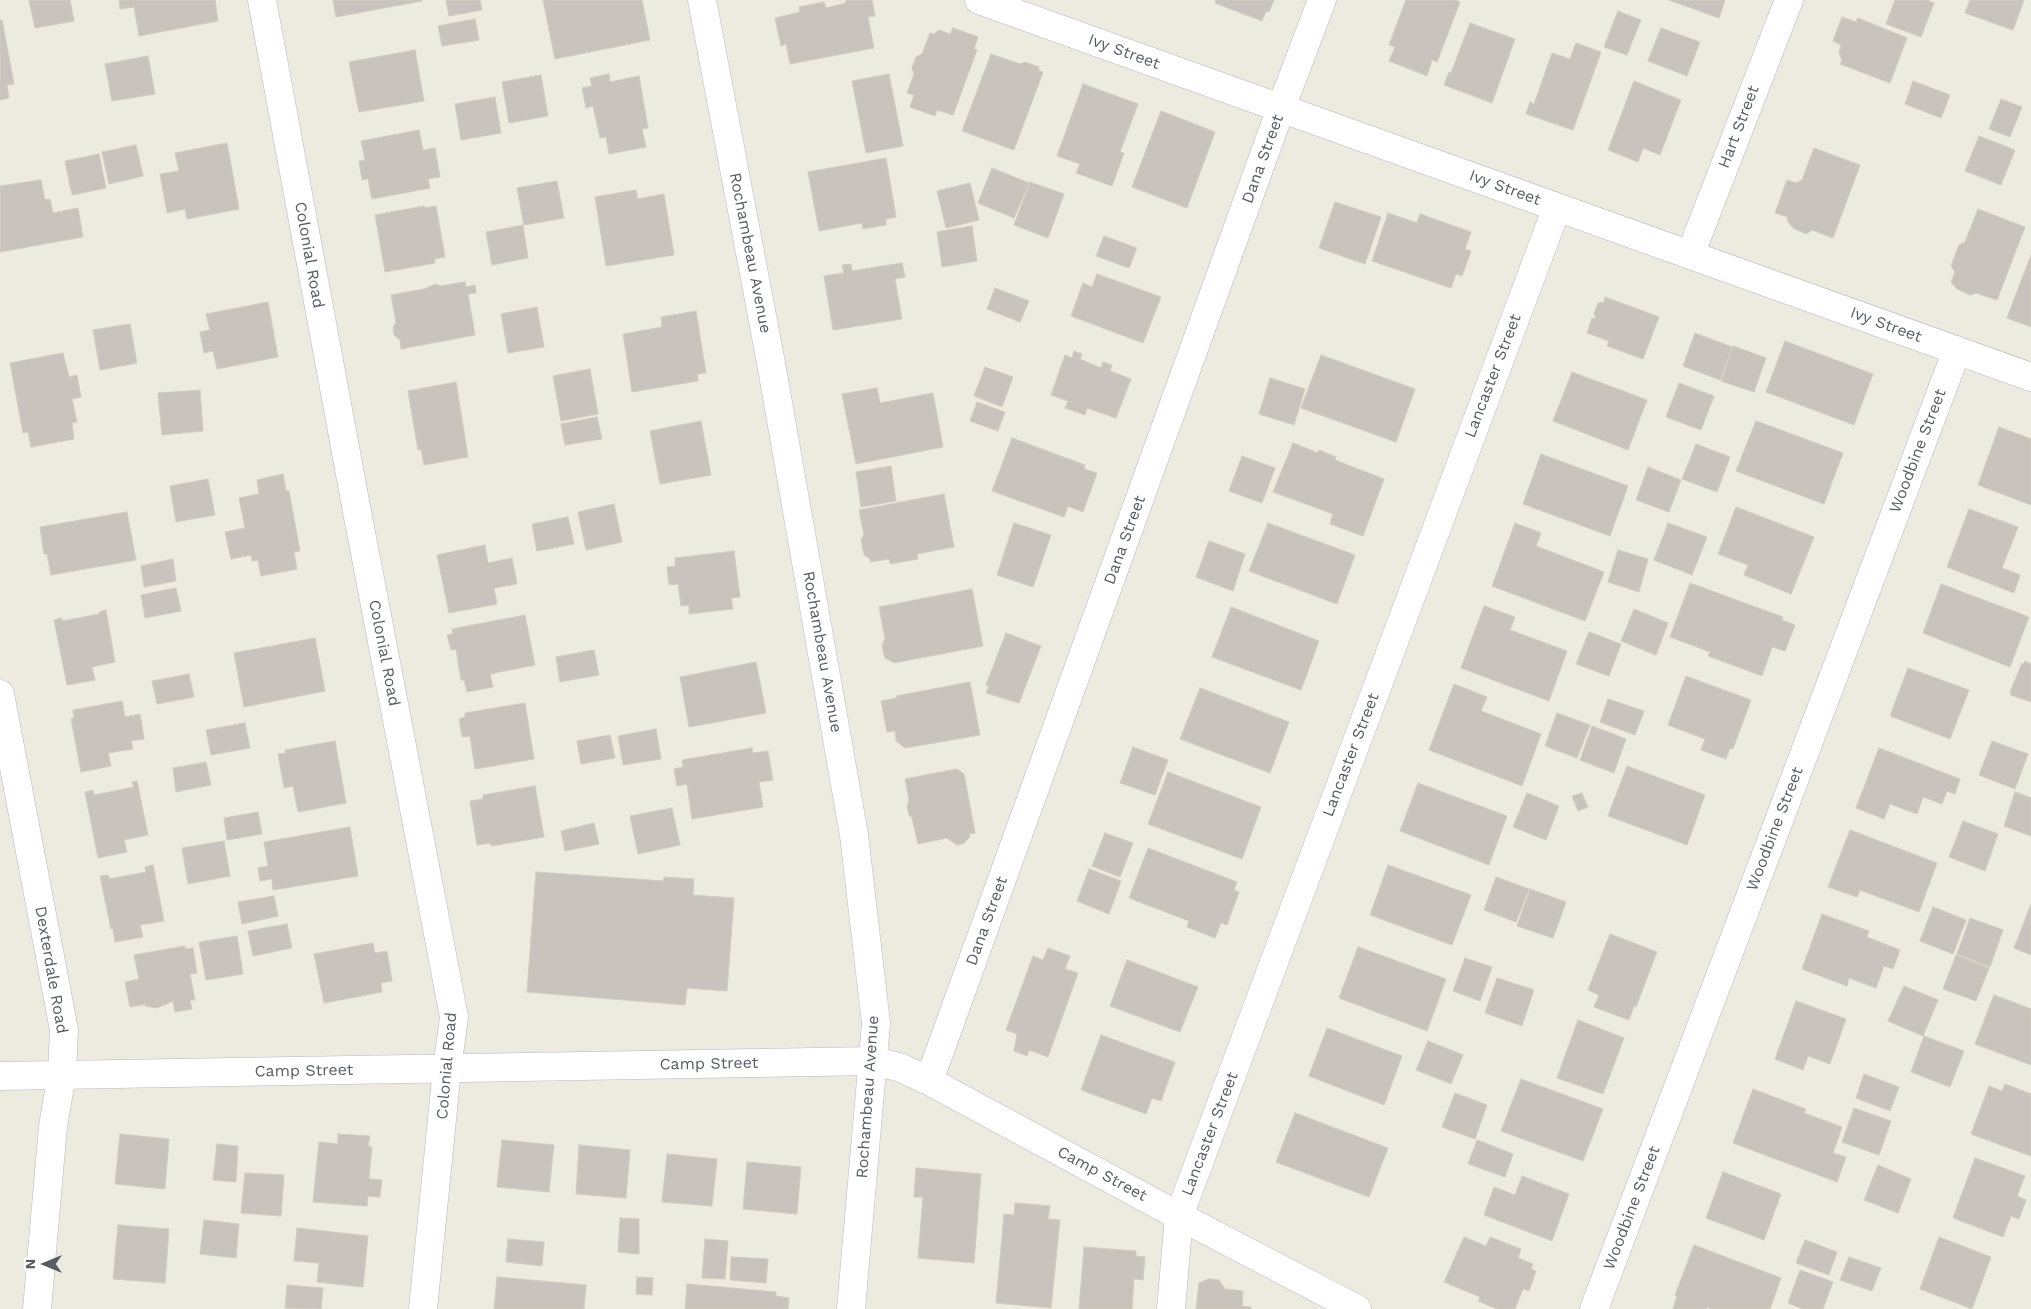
<!DOCTYPE html>
<html>
<head>
<meta charset="utf-8">
<style>
	body { margin:0 }
	#map { position:relative; width:2031px; height:1309px; overflow:hidden; background:#edeadf; font-family:"Work Sans",sans-serif }
	canvas { display:block }
	.north { position:absolute; left:20px; top:1239px; width:50px; height:50px; -webkit-text-stroke:4px #fff; paint-order:stroke; rotate:270deg; font-size:14px; font-weight:700; line-height:20px; text-align:center; color:#585d62 }
	.north::after { content:''; display:block; margin:auto; width:18px; height:22px; background:#585d62; clip-path:polygon(50% 0,100% 100%,50% 72%,0 100%) }
</style>
</head>
<body>
<div id="map">
<canvas width="2031" height="1309"></canvas>
<div class="north">N</div>
</div>
<script>
const context = document.querySelector('canvas').getContext('2d');
context.lineJoin = 'round';
function fill(path, color) {
  context.fillStyle = color;
  context.fill(path, 'evenodd');
}
function shape(rows) {
  const path = new Path2D();
  for (const r of rows) {
    path.moveTo(r[0], r[1]);
    for (let i = 2; i < r.length; i += 2) path.lineTo(r[i], r[i + 1]);
  }
  return path;
}
function stroke(path, color, width, dash) {
  context.strokeStyle = color;
  context.lineWidth = width;
  context.lineCap = dash ? 'butt' : 'round';
  context.setLineDash(dash || []);
  context.stroke(path);
}
function write(font, color, halo, rows, align = 'center') {
  context.font = font + ' "Work Sans",sans-serif';
  context.lineWidth = 5;
  context.setLineDash([]);
  context.textBaseline = 'middle';
  context.strokeStyle = halo;
  context.fillStyle = color;
  for (const [text, x, y, turn = 0] of rows) {
    context.save();
    context.translate(x, y);
    context.rotate((+turn || 0) * Math.PI / 180);
    context.textAlign = isNaN(turn) ? turn : align;
    if (halo) context.strokeText(text, 0, 0);
    context.fillText(text, 0, 0);
    context.restore();
  }
}
const building = shape([
	[29,0,70,0,74,21,35,28,29,0],
	[119,0,215,0,218,21,139,36,134,7,120,9,119,0],
	[333,0,422,0,422,1,336,17,333,0],
	[446,0,480,0,482,10,449,16,446,0],
	[543,0,642,0,650,40,555,59,543,0],
	[846,0,872,0,875,16,868,17,874,48,790,64,786,44,781,46,775,18,800,12,799,7,824,2,826,8,846,3,846,0],
	[1216,0,1274,0,1269,12,1266,11,1262,21,1215,3,1216,0],
	[1406,0,1455,0,1460,2,1437,62,1432,60,1427,76,1389,61,1395,47,1389,45,1406,0],
	[1669,0,1725,0,1719,18,1669,0],
	[1895,0,1927,0,1934,3,1921,37,1886,24,1895,0],
	[1970,0,2024,0,2013,30,1965,13,1970,0],
	[1618,11,1641,20,1627,55,1604,47,1618,11],
	[1842,17,1856,22,1858,18,1907,38,1890,83,1840,64,1842,61,1839,52,1841,45,1833,41,1842,17],
	[475,19,479,40,442,46,438,26,475,19],
	[0,20,2,20,14,84,7,85,9,98,0,100,0,20],
	[1470,23,1515,39,1492,103,1444,85,1449,72,1451,73,1470,23],
	[953,28,978,37,974,49,977,50,953,115,937,110,935,116,910,107,914,95,907,93,914,74,912,68,916,57,922,54,930,33,934,34,939,30,950,34,953,28],
	[1661,28,1700,42,1687,76,1648,61,1661,28],
	[1576,43,1601,52,1573,130,1526,114,1530,102,1534,104,1552,53,1570,59,1576,43],
	[415,50,424,101,359,112,349,62,415,50],
	[991,54,1020,64,1025,62,1039,67,1038,70,1043,72,1014,150,962,131,991,54],
	[148,56,155,94,112,101,105,64,148,56],
	[609,74,610,82,639,76,648,128,642,129,646,147,609,154,606,137,600,138,593,106,586,108,582,88,592,86,590,78,609,74],
	[889,74,903,146,866,153,852,81,889,74],
	[541,75,548,116,509,123,502,82,541,75],
	[1634,81,1681,100,1660,155,1643,148,1638,162,1608,150,1634,81],
	[1913,81,1950,95,1941,118,1905,104,1913,81],
	[1083,84,1138,104,1120,152,1124,153,1112,186,1076,173,1080,164,1057,156,1083,84],
	[495,97,501,133,461,140,455,104,495,97],
	[2001,99,2022,107,2010,137,1989,129,2001,99],
	[1161,111,1215,132,1187,208,1132,187,1161,111],
	[419,130,423,150,435,148,440,177,428,179,430,188,372,199,368,179,362,180,359,161,365,160,361,141,419,130],
	[1979,136,2015,150,2001,185,1965,171,1979,136],
	[227,143,239,209,187,219,185,209,167,213,160,174,179,171,175,153,227,143],
	[136,145,143,176,109,184,102,152,136,145],
	[1814,148,1860,165,1833,238,1812,230,1806,234,1793,228,1787,220,1788,217,1775,213,1787,180,1796,183,1802,180,1814,148],
	[99,154,106,188,72,195,65,161,99,154],
	[886,158,896,217,886,219,886,225,863,229,862,223,819,231,808,172,886,158],
	[992,168,1029,183,1014,218,978,203,992,168],
	[41,180,45,200,50,199,53,213,78,208,83,237,0,252,0,186,41,180],
	[557,181,564,218,524,225,517,188,557,181],
	[1030,182,1064,194,1048,238,1014,225,1030,182],
	[970,183,979,220,946,228,937,191,970,183],
	[636,190,638,199,664,194,674,255,606,266,595,197,636,190],
	[1335,202,1381,217,1365,264,1319,248,1335,202],
	[424,206,425,208,436,206,445,257,434,259,435,263,385,272,375,215,424,206],
	[1978,209,2025,227,1997,300,1976,293,1970,295,1957,289,1951,282,1955,272,1951,266,1959,245,1965,242,1978,209],
	[1388,213,1417,223,1420,214,1471,232,1465,249,1471,251,1462,276,1456,274,1451,288,1372,261,1388,213],
	[523,225,528,258,492,265,486,232,523,225],
	[972,226,977,261,942,267,937,232,972,226],
	[1104,236,1137,248,1129,268,1096,256,1104,236],
	[2031,255,2031,327,2007,318,2031,255],
	[902,263,905,277,895,279,902,319,833,330,824,276,844,273,842,265,851,264,852,271,902,263],
	[1097,274,1161,297,1143,343,1071,316,1083,283,1092,287,1097,274],
	[465,282,466,287,475,285,476,293,468,294,475,335,401,349,400,340,394,335,393,328,396,322,391,295,424,289,436,284,440,286,465,282],
	[995,288,1029,301,1020,322,987,309,995,288],
	[1605,297,1659,317,1643,359,1607,346,1609,341,1587,333,1592,318,1596,319,1594,313,1598,303,1604,302,1605,297],
	[268,302,278,357,217,369,213,351,204,353,200,332,210,330,206,314,268,302],
	[537,307,544,347,508,353,501,314,537,307],
	[696,311,706,373,697,374,698,381,632,392,623,334,662,327,661,317,696,311],
	[130,324,137,363,100,370,93,330,130,324],
	[1695,333,1732,347,1720,380,1683,366,1695,333],
	[1785,341,1873,374,1854,425,1766,392,1785,341],
	[1733,346,1766,358,1754,392,1721,381,1733,346],
	[1074,351,1082,354,1080,359,1101,368,1103,362,1112,365,1110,371,1131,379,1116,418,1087,408,1085,415,1065,408,1068,401,1051,395,1065,355,1072,358,1074,351],
	[63,353,69,377,77,375,81,397,72,399,77,422,72,423,74,439,31,447,28,432,23,433,10,363,63,353],
	[1321,355,1415,389,1396,442,1301,408,1321,355],
	[985,367,1013,377,1002,407,974,396,985,367],
	[590,369,598,414,561,421,553,376,590,369],
	[1572,372,1647,400,1628,450,1553,421,1572,372],
	[1270,378,1305,389,1294,425,1259,414,1270,378],
	[456,382,468,457,424,465,421,449,418,450,408,391,456,382],
	[1679,383,1714,396,1701,430,1666,417,1679,383],
	[877,388,880,403,933,393,943,447,856,464,842,394,877,388],
	[200,390,203,431,162,435,158,393,200,390],
	[977,402,1005,412,998,431,970,421,977,402],
	[597,417,602,439,565,445,561,424,597,417],
	[701,421,711,475,660,484,650,431,701,421],
	[1756,421,1843,453,1824,504,1736,471,1756,421],
	[1999,427,2031,439,2031,505,1978,485,1999,427],
	[1012,438,1085,465,1084,469,1097,473,1083,512,1068,506,1064,517,992,491,1012,438],
	[1293,443,1318,453,1319,450,1336,457,1335,460,1384,479,1363,536,1330,524,1333,514,1273,492,1293,443],
	[1696,444,1730,457,1717,492,1682,479,1696,444],
	[1541,454,1628,486,1610,536,1523,504,1541,454],
	[1242,456,1275,468,1262,503,1229,491,1242,456],
	[891,466,896,501,861,507,856,472,891,466],
	[1648,467,1681,480,1669,512,1636,500,1648,467],
	[283,474,286,491,289,491,300,551,294,552,297,569,261,576,258,560,252,561,251,555,231,559,225,532,245,528,239,498,259,494,257,480,283,474],
	[208,479,215,515,176,522,170,486,208,479],
	[944,494,954,547,917,554,918,559,890,564,889,559,871,562,870,559,864,555,861,540,864,535,859,510,944,494],
	[614,504,622,542,586,550,578,512,614,504],
	[1736,507,1814,537,1791,594,1744,575,1748,565,1718,554,1736,507],
	[1969,509,2018,527,2002,568,2020,575,2014,593,1947,567,1969,509],
	[127,512,136,560,51,575,47,554,44,554,40,527,127,512],
	[568,517,574,544,537,551,532,524,568,517],
	[1014,523,1051,535,1033,587,997,575,1014,523],
	[1268,523,1355,555,1337,604,1249,571,1268,523],
	[1515,523,1541,533,1536,546,1604,572,1585,621,1492,586,1515,523],
	[1668,523,1707,537,1692,575,1654,560,1668,523],
	[1209,541,1245,554,1233,591,1196,577,1209,541],
	[485,545,488,563,512,558,517,584,494,588,497,604,449,613,437,555,485,545],
	[1618,550,1648,559,1639,592,1608,582,1618,550],
	[734,551,740,597,731,598,733,609,689,614,689,605,681,606,678,584,669,585,667,567,675,566,675,558,734,551],
	[173,559,176,581,144,587,141,566,173,559],
	[1690,583,1783,617,1782,620,1795,625,1785,651,1772,647,1762,676,1708,656,1710,652,1670,637,1690,583],
	[1941,584,2029,617,2010,667,1923,633,1941,584],
	[176,588,181,611,145,618,141,595,176,588],
	[972,589,983,646,894,663,885,658,882,646,885,638,879,607,972,589],
	[1484,606,1515,617,1510,630,1567,651,1549,701,1461,668,1484,606],
	[1231,607,1319,641,1301,690,1212,657,1231,607],
	[1634,609,1668,623,1656,655,1621,641,1634,609],
	[106,610,115,662,92,667,95,680,67,685,54,620,62,618,62,621,99,614,99,612,106,610],
	[525,615,535,665,490,674,493,687,467,692,464,680,461,680,456,649,451,650,447,635,453,634,452,629,525,615],
	[1589,632,1621,644,1609,676,1576,664,1589,632],
	[1006,633,1041,646,1019,703,986,693,989,687,986,685,1006,633],
	[315,638,325,691,244,707,234,653,315,638],
	[594,650,599,675,560,682,556,657,594,650],
	[2025,661,2031,664,2031,702,2011,695,2010,692,2022,663,2024,664,2025,661],
	[756,662,766,713,689,727,680,677,756,662],
	[1908,668,1969,690,1950,739,1890,716,1908,668],
	[189,674,194,697,157,704,152,681,189,674],
	[1686,676,1751,700,1733,749,1730,748,1726,759,1701,750,1705,739,1668,725,1686,676],
	[970,682,980,735,905,748,896,741,895,731,887,732,881,701,897,698,896,696,970,682],
	[1454,684,1487,697,1481,711,1541,734,1522,786,1429,750,1454,684],
	[1200,688,1289,722,1270,773,1180,739,1200,688],
	[1608,699,1644,711,1635,735,1600,722,1608,699],
	[122,701,125,717,140,714,144,739,131,741,133,749,108,753,111,766,81,772,71,719,74,718,73,710,122,701],
	[525,703,534,759,475,769,470,736,462,737,459,719,465,717,465,713,525,703],
	[1557,713,1590,725,1577,758,1545,746,1557,713],
	[245,723,250,748,211,755,206,730,245,723],
	[1592,726,1626,739,1614,773,1580,760,1592,726],
	[656,729,661,759,623,765,618,736,656,729],
	[610,735,615,758,581,764,577,741,610,735],
	[335,741,346,803,298,812,293,786,284,788,278,754,286,753,285,750,335,741],
	[1992,741,2028,754,2015,789,1979,775,1992,741],
	[1133,747,1168,760,1155,795,1120,783,1133,747],
	[752,748,753,753,768,751,773,780,759,782,763,807,692,819,687,784,677,786,674,769,683,767,682,760,752,748],
	[1879,748,1960,779,1955,794,1947,791,1942,804,1923,797,1917,814,1890,804,1884,819,1856,808,1879,748],
	[206,762,211,785,176,792,173,768,206,762],
	[1627,766,1705,795,1687,845,1608,816,1627,766],
	[957,769,964,774,975,833,969,834,970,837,964,843,957,845,947,838,918,844,912,818,909,815,907,806,909,800,905,779,957,769],
	[1168,772,1261,807,1242,859,1148,824,1168,772],
	[137,781,148,835,124,840,127,852,98,858,85,792,93,790,94,795,134,787,132,782,137,781],
	[1418,783,1507,816,1489,865,1400,831,1418,783],
	[535,786,544,837,491,846,491,843,477,845,470,801,483,799,483,795,535,786],
	[2015,792,2031,798,2031,836,2004,826,2015,792],
	[1527,793,1559,806,1546,840,1513,827,1527,793],
	[1582,793,1588,807,1578,811,1572,796,1582,793],
	[672,808,680,845,638,854,630,816,672,808],
	[258,812,262,834,227,840,224,818,258,812],
	[1963,821,1998,834,1985,871,1949,857,1963,821],
	[594,823,599,844,565,851,561,831,594,823],
	[350,827,358,876,273,890,272,879,260,881,258,868,268,866,264,842,350,827],
	[1850,830,1937,863,1919,912,1860,890,1857,897,1828,887,1850,830],
	[1105,833,1133,843,1120,877,1092,866,1105,833],
	[224,841,230,876,188,884,182,848,224,841],
	[1148,848,1237,882,1234,890,1239,892,1227,925,1221,923,1215,938,1187,927,1189,921,1129,898,1148,848],
	[153,865,164,921,140,925,143,937,115,942,113,929,111,929,100,876,108,875,109,879,146,872,145,867,153,865],
	[1388,865,1471,895,1452,945,1370,915,1388,865],
	[1089,869,1121,881,1109,914,1077,901,1089,869],
	[536,872,664,881,664,877,694,879,693,895,734,898,727,991,687,988,685,1005,527,992,536,872],
	[1496,877,1529,889,1516,922,1484,910,1496,877],
	[1530,889,1566,902,1553,938,1517,926,1530,889],
	[274,896,278,916,242,924,238,902,274,896],
	[2031,904,2031,955,2014,948,2031,904],
	[1933,907,1966,920,1953,954,1920,941,1933,907],
	[1822,914,1869,931,1867,937,1900,950,1893,969,1884,966,1876,988,1849,978,1847,986,1802,969,1822,914],
	[1970,918,2003,930,1990,967,1957,954,1970,918],
	[287,924,292,948,253,956,248,931,287,924],
	[1610,934,1657,952,1636,1007,1634,1006,1629,1020,1594,1007,1599,995,1588,990,1610,934],
	[237,936,243,974,206,980,199,942,237,936],
	[373,943,375,953,387,951,392,981,381,983,382,992,324,1003,314,954,373,943],
	[185,946,185,949,193,948,197,973,190,974,195,1000,190,1000,192,1009,175,1012,173,1001,157,1008,145,1006,146,1004,130,1007,125,982,139,979,134,955,185,946],
	[1358,947,1446,979,1427,1031,1339,998,1358,947],
	[1048,948,1070,956,1065,969,1078,973,1048,1057,1029,1050,1027,1056,1014,1051,1017,1034,1006,1030,1033,956,1043,960,1048,948],
	[1956,955,1989,968,1976,1001,1943,989,1956,955],
	[1465,958,1492,967,1480,1001,1453,991,1465,958],
	[1127,960,1198,987,1180,1032,1110,1006,1127,960],
	[1497,978,1534,990,1522,1026,1485,1013,1497,978],
	[1904,986,1938,1000,1923,1036,1888,1021,1904,986],
	[1994,995,2031,1009,2031,1065,1975,1044,1994,995],
	[1796,1001,1846,1019,1830,1064,1808,1056,1803,1070,1775,1059,1796,1001],
	[1578,1020,1624,1038,1603,1094,1557,1078,1578,1020],
	[1327,1028,1402,1056,1384,1105,1309,1076,1327,1028],
	[1101,1035,1175,1062,1161,1101,1152,1098,1146,1114,1081,1090,1101,1035],
	[1924,1036,1964,1051,1950,1087,1911,1072,1924,1036],
	[1428,1041,1463,1055,1451,1084,1416,1070,1428,1041],
	[1864,1074,1899,1087,1890,1111,1856,1098,1864,1074],
	[1521,1079,1603,1109,1583,1161,1501,1131,1521,1079],
	[2005,1084,2031,1094,2031,1156,1971,1134,1989,1086,2002,1091,2005,1084],
	[1753,1089,1806,1109,1804,1113,1842,1127,1833,1153,1846,1157,1837,1182,1733,1143,1753,1089],
	[1455,1093,1487,1105,1475,1139,1442,1127,1455,1093],
	[1854,1108,1891,1121,1879,1155,1842,1142,1854,1108],
	[1295,1113,1388,1148,1369,1197,1276,1162,1295,1113],
	[120,1134,169,1139,165,1189,115,1184,120,1134],
	[338,1134,370,1136,368,1146,372,1147,369,1179,382,1180,380,1197,368,1196,367,1206,313,1202,319,1142,338,1144,338,1134],
	[502,1140,554,1145,549,1192,497,1187,502,1140],
	[1477,1140,1513,1154,1505,1177,1468,1164,1477,1140],
	[217,1144,238,1146,236,1182,213,1180,217,1144],
	[579,1145,630,1150,626,1198,576,1194,579,1145],
	[667,1154,717,1159,712,1206,662,1202,667,1154],
	[1975,1158,2025,1176,2017,1196,2026,1200,2019,1219,2011,1216,2003,1237,1953,1218,1975,1158],
	[747,1162,801,1167,797,1214,743,1209,747,1162],
	[1878,1165,1911,1179,1898,1213,1864,1200,1878,1165],
	[916,1168,981,1174,974,1263,918,1258,923,1197,914,1197,916,1168],
	[1723,1172,1781,1194,1764,1240,1706,1218,1723,1172],
	[245,1173,284,1175,281,1216,241,1213,245,1173],
	[1522,1176,1569,1194,1552,1241,1484,1215,1494,1187,1515,1195,1522,1176],
	[1015,1203,1050,1206,1048,1219,1060,1220,1051,1308,996,1303,1004,1214,1014,1215,1015,1203],
	[620,1218,639,1219,639,1254,618,1252,620,1218],
	[204,1220,239,1224,236,1258,200,1254,204,1220],
	[118,1225,169,1229,165,1283,113,1279,118,1225],
	[297,1228,368,1236,363,1287,317,1282,319,1263,294,1261,297,1228],
	[1464,1237,1486,1246,1490,1237,1521,1249,1518,1258,1533,1264,1531,1269,1536,1271,1529,1291,1523,1289,1515,1309,1497,1309,1478,1301,1480,1297,1444,1282,1464,1237],
	[1939,1237,1991,1257,1972,1309,1920,1289,1939,1237],
	[508,1239,544,1242,542,1266,506,1262,508,1239],
	[705,1239,728,1241,725,1279,702,1278,705,1239],
	[1805,1240,1837,1252,1829,1275,1796,1263,1805,1240],
	[1694,1245,1781,1278,1770,1309,1711,1309,1707,1307,1706,1309,1673,1309,1677,1296,1675,1295,1694,1245],
	[1084,1247,1136,1251,1136,1256,1145,1257,1143,1280,1134,1279,1132,1309,1079,1309,1084,1247],
	[731,1257,768,1259,766,1283,730,1280,731,1257],
	[1849,1257,1881,1268,1872,1291,1840,1280,1849,1257],
	[1800,1270,1833,1282,1823,1309,1803,1309,1788,1303,1800,1270],
	[497,1277,586,1285,584,1309,494,1309,497,1277],
	[637,1277,653,1278,652,1295,636,1294,637,1277],
	[1209,1279,1219,1280,1225,1289,1243,1291,1242,1306,1251,1307,1251,1309,1196,1309,1199,1283,1209,1279],
	[687,1284,776,1292,776,1296,789,1298,788,1309,685,1309,687,1284],
	[287,1285,323,1288,321,1309,285,1308,287,1285]
]);
fill(building, '#c8c4bd');
stroke(building, '#d2cbbe', 1);
const street = shape([
	[262,0,355,501,454,1017,447,1069,423,1309],
	[979,0,2031,377],
	[1690,255,1789,0],
	[0,694,64,1030,62,1074,53,1126,37,1309],
	[0,1076,873,1061],
	[929,1081,1281,108,1322,0],
	[1171,1309,1179,1216,1557,207],
	[1594,1309,1957,350]
]);
const secondary = shape([
	[702,0,771,363,854,835,876,1023,851,1309],
	[873,1061,899,1067,929,1081,1179,1216,1357,1309]
]);
stroke(street, '#b5b8be', 29);
stroke(secondary, '#b8bcc3', 29);
stroke(street, '#fff', 28);
stroke(secondary, '#fff', 28);
write('16px', '#585d62', '#fff', [
	["Ivy Street",1124,52,20],
	["Hart Street",1739,127,-69],
	["Dana Street",1263,159,-70],
	["Ivy Street",1505,188,20],
	["Rochambeau Avenue",750,253,79],
	["Colonial Road",309,255,80],
	["Ivy Street",1886,325,20],
	["Lancaster Street",1493,376,-69],
	["Woodbine Street",1918,451,-69],
	["Dana Street",1125,540,-70],
	["Rochambeau Avenue",822,652,80],
	["Colonial Road",384,653,79],
	["Lancaster Street",1351,755,-69],
	["Woodbine Street",1775,829,-69],
	["Dana Street",987,921,-70],
	["Dexterdale Road",51,970,80],
	["Camp Street",709,1064,-1],
	["Colonial Road",447,1066,-85],
	["Camp Street",304,1071,-1],
	["Rochambeau Avenue",868,1097,-86],
	["Lancaster Street",1210,1134,-69],
	["Camp Street",1102,1174,28],
	["Woodbine Street",1632,1208,-69]
]);
</script>
</body>
</html>
